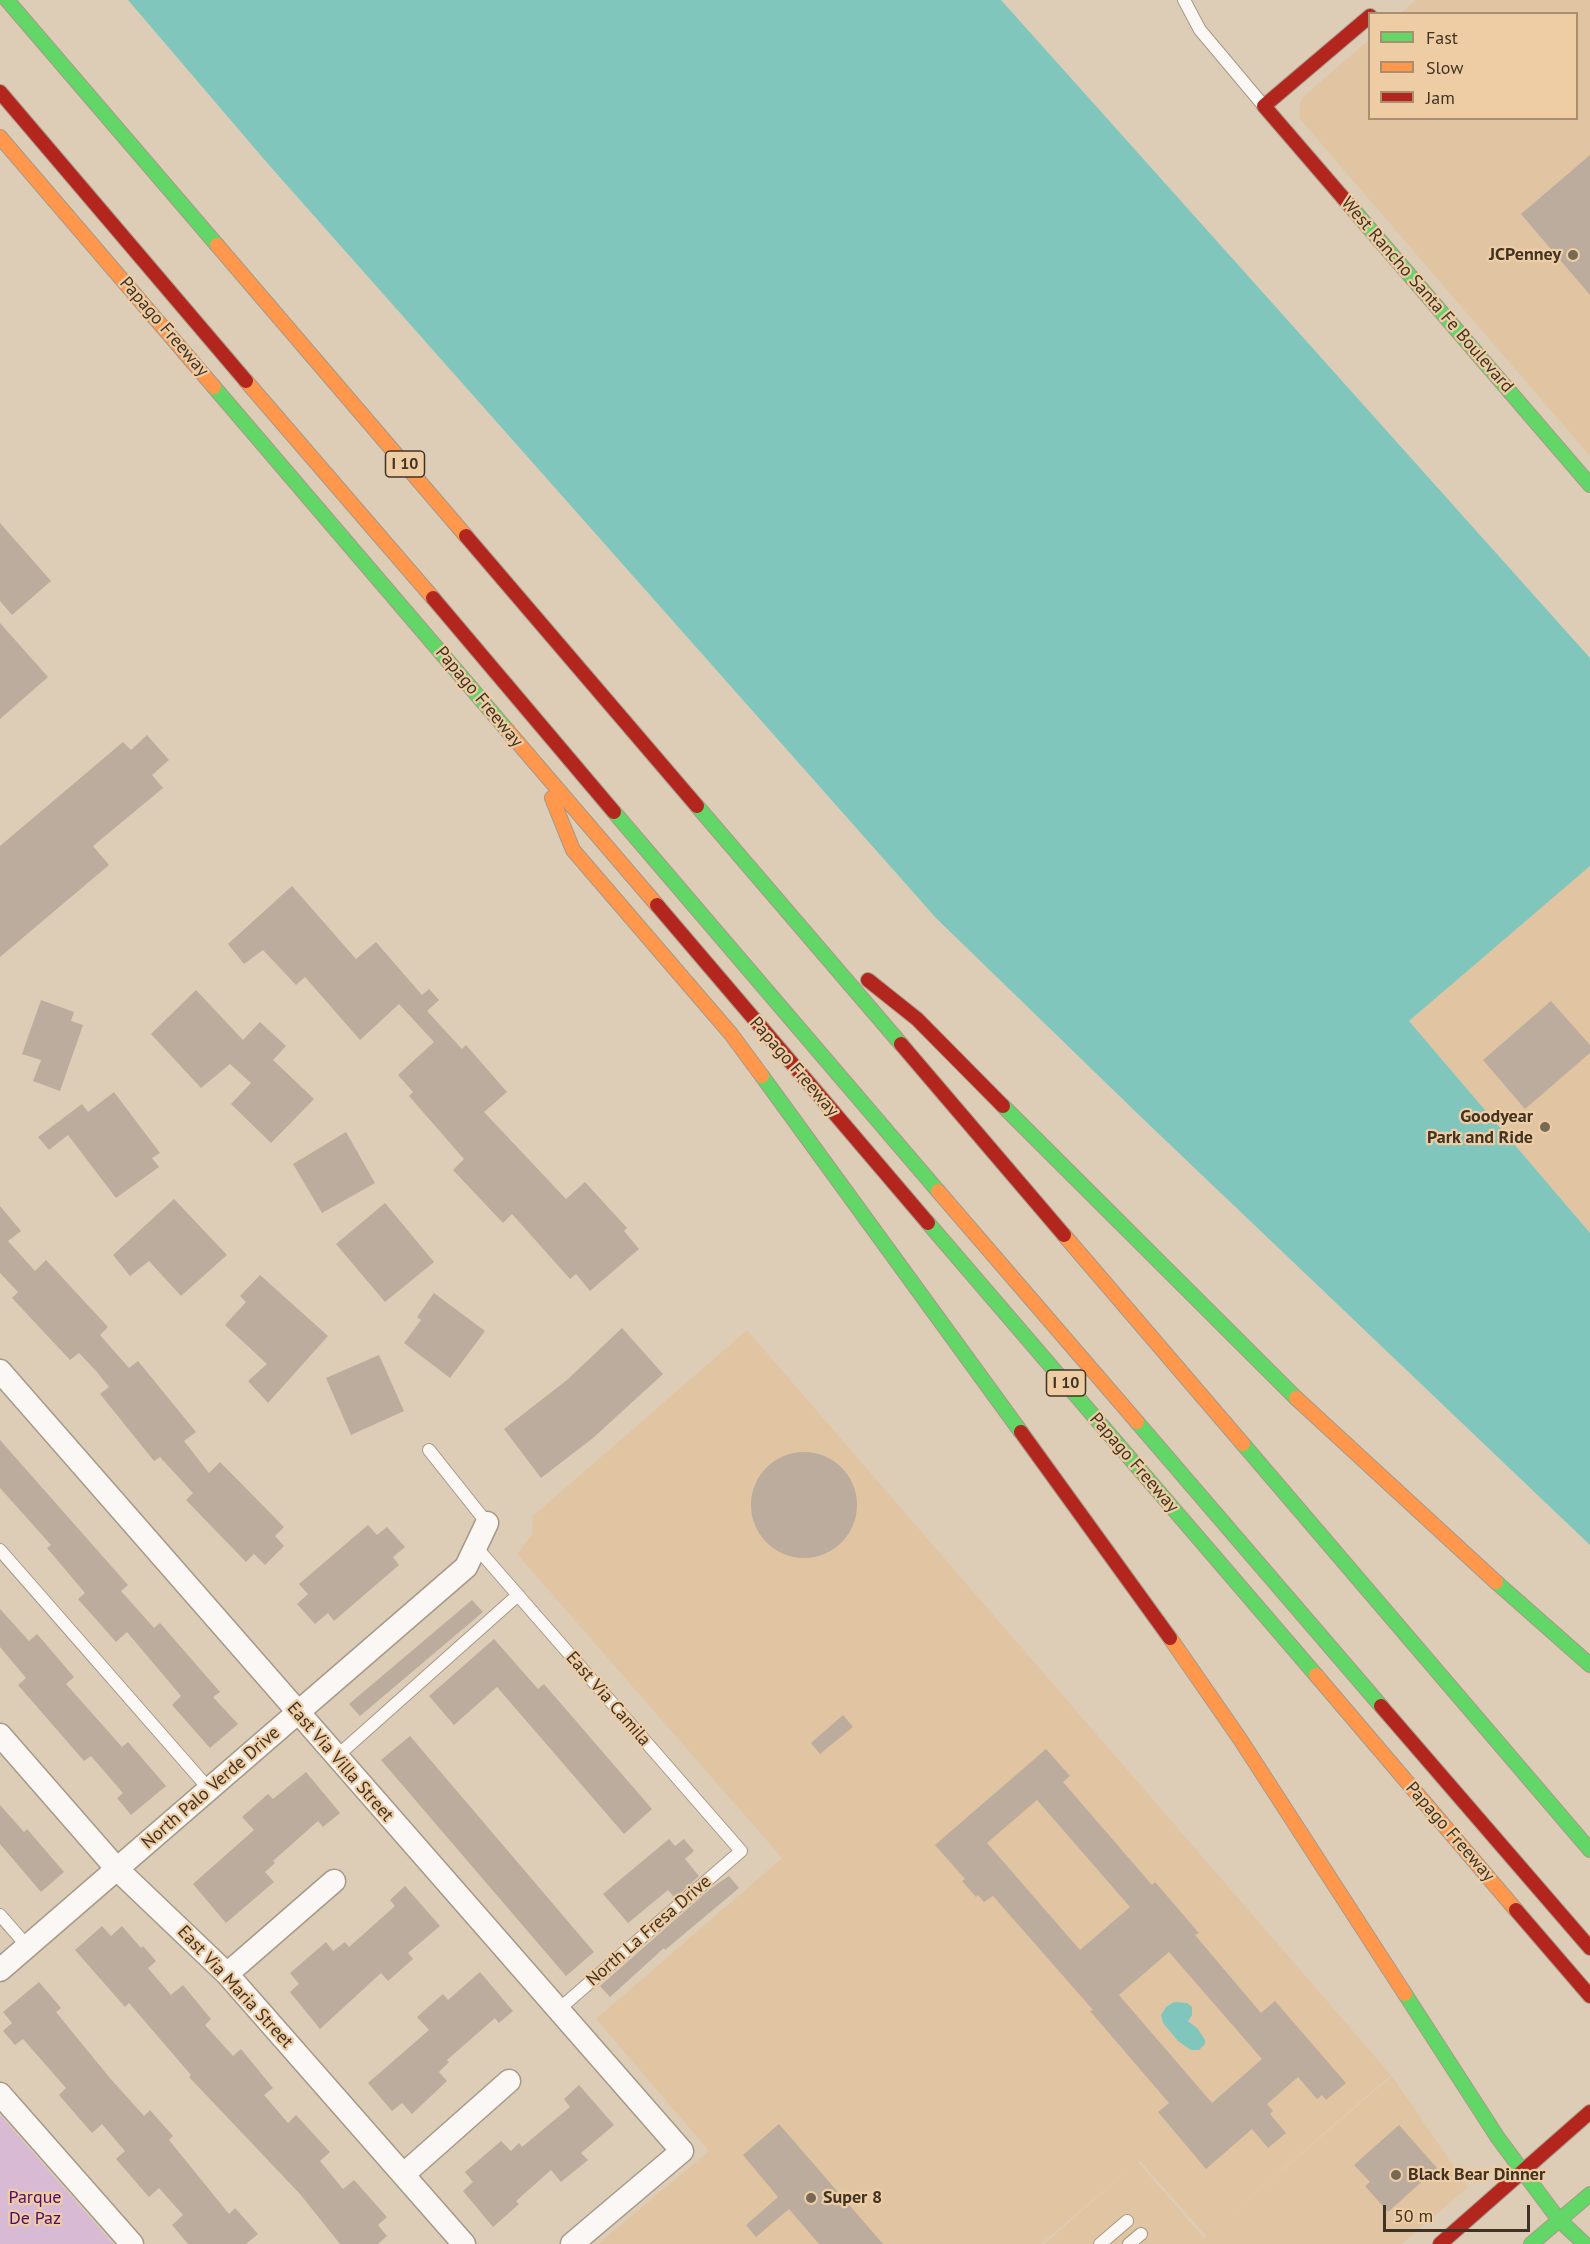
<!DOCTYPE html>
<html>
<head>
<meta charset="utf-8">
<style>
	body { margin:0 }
	#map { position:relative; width:1590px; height:2244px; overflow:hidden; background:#ddccb6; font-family:"PT Sans",sans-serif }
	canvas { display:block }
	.legend { position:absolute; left:1368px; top:12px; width:210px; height:108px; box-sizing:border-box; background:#eecda5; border:2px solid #a88f71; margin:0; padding:8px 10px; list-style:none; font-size:18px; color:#403323 }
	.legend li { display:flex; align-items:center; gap:12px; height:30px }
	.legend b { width:30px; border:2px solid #a88f71 }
	.scale { position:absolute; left:1383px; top:2205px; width:147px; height:27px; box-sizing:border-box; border:3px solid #403323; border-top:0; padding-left:8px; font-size:18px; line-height:21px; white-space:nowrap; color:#403323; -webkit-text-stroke:4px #eecda5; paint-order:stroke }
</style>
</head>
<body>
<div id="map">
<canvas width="1590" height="2244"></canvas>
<ul class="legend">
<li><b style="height:8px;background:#63d668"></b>Fast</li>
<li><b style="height:8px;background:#ff974d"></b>Slow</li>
<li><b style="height:8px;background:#b3261e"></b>Jam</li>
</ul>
<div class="scale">50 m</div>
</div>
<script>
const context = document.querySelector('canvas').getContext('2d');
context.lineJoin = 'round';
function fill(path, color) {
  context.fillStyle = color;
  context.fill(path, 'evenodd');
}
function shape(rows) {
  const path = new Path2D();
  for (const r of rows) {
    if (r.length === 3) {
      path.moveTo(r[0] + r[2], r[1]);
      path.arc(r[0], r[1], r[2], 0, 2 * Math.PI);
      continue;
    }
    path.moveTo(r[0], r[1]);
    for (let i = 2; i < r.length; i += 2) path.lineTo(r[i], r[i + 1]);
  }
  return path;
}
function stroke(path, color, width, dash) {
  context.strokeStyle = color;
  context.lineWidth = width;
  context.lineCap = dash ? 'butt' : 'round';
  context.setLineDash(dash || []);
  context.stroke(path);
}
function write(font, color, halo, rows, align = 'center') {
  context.font = font + ' "PT Sans",sans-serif';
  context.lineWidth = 4.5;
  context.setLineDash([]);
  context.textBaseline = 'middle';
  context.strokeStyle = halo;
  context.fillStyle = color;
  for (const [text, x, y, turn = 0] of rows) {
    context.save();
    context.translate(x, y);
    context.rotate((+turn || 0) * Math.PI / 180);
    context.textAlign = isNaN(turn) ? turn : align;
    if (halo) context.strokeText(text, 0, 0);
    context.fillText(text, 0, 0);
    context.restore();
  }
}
fill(shape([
	[1416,0,1590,0,1590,456,1299,118,1300,103,1305,95,1369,40,1370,118,1576,118,1576,14,1401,13],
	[1590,866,1590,1233,1409,1021],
	[747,1330,1391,2075,1216,2227,1392,2076,1468,2187,1402,2244,1044,2244,1133,2166,1041,2244,598,2244,709,2151,596,2019,782,1858,517,1554,532,1535,533,1516],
	[1140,2161,1206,2236,1204,2238,1138,2162]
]), '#e1c5a2');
fill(shape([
	[0,2115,113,2244,0,2244]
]), '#d8bad5');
fill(shape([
	[128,0,1001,0,1590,658,1590,866,1409,1021,1590,1233,1590,1545,1140,1116,936,918,269,165],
	[1174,2002,1187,2003,1192,2007,1192,2015,1188,2021,1198,2029,1205,2040,1205,2044,1199,2050,1191,2050,1178,2041,1163,2023,1161,2015,1166,2007]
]), '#80c6bd');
fill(shape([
	[1590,155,1590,295,1521,214],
	[0,523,51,581,12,615,0,601],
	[0,623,48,677,0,719],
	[147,735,169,760,152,775,163,788,93,846,109,865,0,957,0,846,123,742,131,750],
	[292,886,356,959,376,942,422,995,429,989,439,1000,427,1011,462,1049,466,1045,507,1092,484,1112,566,1199,585,1182,627,1228,624,1231,639,1249,590,1291,576,1274,570,1279,512,1214,503,1223,453,1170,464,1159,409,1096,413,1092,398,1075,434,1042,399,1004,360,1040,305,977,296,985,263,950,244,964,228,944],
	[196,990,243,1040,260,1022,286,1046,273,1060,314,1099,271,1143,231,1104,251,1083,230,1064,201,1088,151,1034],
	[41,1000,74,1012,71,1021,83,1025,60,1091,33,1081,41,1060,22,1054],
	[1551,1001,1590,1045,1590,1053,1525,1109,1483,1060],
	[114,1092,160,1153,152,1158,159,1167,116,1198,68,1135,49,1150,38,1137,82,1104,88,1112],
	[346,1132,375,1183,322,1213,293,1164],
	[174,1199,227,1255,181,1296,149,1261,130,1276,113,1255],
	[385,1203,434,1262,385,1302,336,1244],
	[0,1206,21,1231,8,1241,35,1271,46,1260,108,1327,100,1335,129,1368,138,1361,196,1432,184,1441,209,1473,220,1462,284,1527,275,1536,284,1546,265,1565,254,1554,246,1562,186,1500,193,1493,160,1457,154,1461,100,1394,109,1387,97,1372,79,1353,70,1360,12,1298,18,1292,0,1273],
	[260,1275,328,1336,268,1403,248,1381,267,1364,225,1325,246,1302,240,1296],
	[434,1293,485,1331,450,1378,404,1343,421,1320,417,1317],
	[622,1328,663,1374,593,1438,541,1478,504,1429,567,1380],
	[379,1355,404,1411,351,1435,326,1378],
	[0,1440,128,1585,121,1591,154,1628,160,1623,220,1692,213,1697,238,1724,210,1748,172,1705,181,1696,127,1632,116,1642,78,1599,85,1593,47,1548,51,1545,0,1488],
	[804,1505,53],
	[368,1525,377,1535,387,1527,405,1547,393,1557,399,1565,334,1621,328,1613,315,1624,297,1604,308,1594,299,1584],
	[472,1600,483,1612,360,1716,349,1704],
	[0,1609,29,1641,37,1634,74,1677,66,1684,122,1747,128,1742,166,1786,131,1815,117,1798,123,1793,91,1756,84,1761,18,1685,26,1678,0,1647],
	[494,1639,538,1689,544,1684,652,1809,624,1834,497,1687,454,1725,429,1696],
	[843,1715,853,1727,820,1754,811,1743],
	[410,1736,594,1952,566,1976,381,1760],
	[1046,1749,1070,1776,1063,1782,1152,1885,1155,1882,1199,1933,1195,1935,1261,2013,1275,2001,1346,2083,1326,2100,1322,2095,1317,2099,1298,2077,1267,2104,1273,2111,1270,2114,1286,2133,1268,2148,1252,2129,1206,2169,1158,2112,1169,2103,1090,2011,1093,2010,993,1896,984,1902,978,1895,976,1897,962,1881,965,1879,935,1845],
	[1037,1800,1130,1907,1080,1950,987,1843],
	[1169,1952,1262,2059,1212,2103,1119,1995],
	[306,1772,340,1813,323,1827,318,1821,273,1861,275,1863,265,1872,274,1882,226,1923,193,1884,254,1830,242,1817,268,1794,273,1799],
	[0,1805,24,1832,27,1829,64,1872,41,1892,0,1844],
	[669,1839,675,1846,684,1839,694,1851,685,1859,699,1876,675,1898,668,1890,628,1923,603,1894],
	[729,1876,739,1888,665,1950,664,1948,610,1997,600,1986,710,1889],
	[405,1886,440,1926,408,1953,413,1959,388,1981,381,1973,320,2029,290,1992,299,1984,290,1973,326,1942,333,1951,345,1942,349,1947,395,1906,390,1900],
	[102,1926,111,1936,122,1926,141,1948,143,1946,156,1961,148,1968,171,1995,183,1985,211,2019,205,2025,233,2056,241,2049,273,2088,264,2095,288,2123,296,2115,330,2152,320,2161,343,2189,354,2180,387,2217,378,2225,387,2236,378,2244,340,2244,300,2194,189,2077,191,2075,129,2003,125,2007,75,1950],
	[480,1972,513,2011,499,2023,495,2018,447,2060,449,2062,439,2072,447,2081,412,2114,402,2103,392,2111,368,2083,429,2030,417,2017,443,1994,448,2000],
	[39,1982,61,2008,56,2012,109,2077,144,2116,150,2110,173,2136,169,2140,229,2214,235,2208,258,2234,246,2244,188,2244,172,2225,183,2215,159,2188,149,2197,116,2159,125,2151,102,2124,92,2133,59,2095,66,2088,23,2039,15,2045,3,2031,12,2023,3,2012],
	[579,2085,614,2125,581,2153,588,2160,561,2182,551,2170,516,2201,519,2204,493,2227,463,2191,473,2182,465,2172,501,2141,511,2151,519,2143,522,2147,570,2107,564,2099],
	[779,2124,883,2244,819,2244,789,2209,756,2237,746,2225,778,2197,743,2155],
	[1399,2125,1437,2168,1388,2212,1365,2186,1370,2182,1354,2165]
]), '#bbac9d');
const lane = shape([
	[1184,0,1200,30,1263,105],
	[429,1450,487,1523],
	[476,1547,741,1851,558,2010],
	[0,1550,209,1789],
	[336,1757,518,1595],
	[0,1915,28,1947],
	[1100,2244,1127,2221],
	[1129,2244,1141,2234]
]);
const street = shape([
	[0,1371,682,2151,572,2244],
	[0,1735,117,1869,227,1974,464,2244],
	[0,1970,466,1567,487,1523],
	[227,1974,334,1881],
	[0,2094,132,2244],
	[404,2174,509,2081]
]);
const fast = shape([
	[7,0,217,245],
	[1351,207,1590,485],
	[214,387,507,730],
	[697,806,901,1044],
	[614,812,938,1191],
	[762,1076,1021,1432],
	[1003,1106,1296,1398],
	[928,1223,1316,1675],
	[1137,1422,1381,1706],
	[1243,1444,1590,1850],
	[1496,1582,1590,1665],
	[1405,1994,1498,2138,1559,2220,1585,2244],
	[1531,2244,1590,2194]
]);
const slow = shape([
	[0,137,214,387],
	[217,245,466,536],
	[246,381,433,598],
	[507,730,657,905],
	[552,798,573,850,731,1034,762,1076],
	[938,1191,1137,1422],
	[1064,1235,1243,1444],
	[1296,1398,1496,1582],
	[1170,1638,1240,1739,1405,1994],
	[1316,1675,1516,1910]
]);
const jam = shape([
	[0,92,246,381],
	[1351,207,1264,106,1370,16],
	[466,536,697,806],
	[433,598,614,812],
	[657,905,928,1223],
	[868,980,917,1019,1003,1106],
	[901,1044,1064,1235],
	[1021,1432,1170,1638],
	[1381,1706,1590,1948],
	[1516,1910,1590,1996],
	[1440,2244,1590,2112]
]);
stroke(lane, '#a69988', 14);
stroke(street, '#a69988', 25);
stroke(fast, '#a69988', 16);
stroke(slow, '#a69988', 16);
stroke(jam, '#a69988', 16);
stroke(lane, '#faf7f4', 12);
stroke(street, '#faf7f4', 22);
stroke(fast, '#63d668', 14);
stroke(slow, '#ff974d', 14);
stroke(jam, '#b3261e', 14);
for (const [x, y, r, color] of [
	[1573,255,6,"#776956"],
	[1545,1127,6,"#776956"],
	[1396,2175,6,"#776956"],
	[811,2198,6,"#776956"]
]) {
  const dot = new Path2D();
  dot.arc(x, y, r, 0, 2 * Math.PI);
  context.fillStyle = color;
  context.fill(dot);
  stroke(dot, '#eecda5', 2);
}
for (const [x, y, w] of [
	[405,464,39],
	[1066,1383,39]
]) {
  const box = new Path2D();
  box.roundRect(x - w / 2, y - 13, w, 26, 4.5);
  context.fillStyle = '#eecda5';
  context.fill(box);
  stroke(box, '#403323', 1.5);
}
write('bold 16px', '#403323', null, [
	["I 10",405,464],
	["I 10",1066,1383]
]);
write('bold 18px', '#403323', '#eecda5', [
	["JCPenney",1561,255],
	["Goodyear",1533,1117],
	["Park and Ride",1533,1138],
	["Black Bear Dinner",1408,2175,"left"],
	["Super 8",823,2198,"left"]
], 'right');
write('18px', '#403323', '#eecda5', [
	["West Rancho Santa Fe Boulevard",1427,295,49],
	["Papago Freeway",164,327,49],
	["Papago Freeway",479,697,50],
	["Papago Freeway",794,1067,49],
	["Papago Freeway",1134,1463,49],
	["East Via Camila",608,1699,49],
	["East Via Villa Street",340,1762,49],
	["North Palo Verde Drive",211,1788,-41],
	["Papago Freeway",1450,1832,49],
	["North La Fresa Drive",649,1931,-41],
	["East Via Maria Street",235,1987,47]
]);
write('18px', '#50096e', '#eecda5', [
	["Parque",35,2198],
	["De Paz",35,2219]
]);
</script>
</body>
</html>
